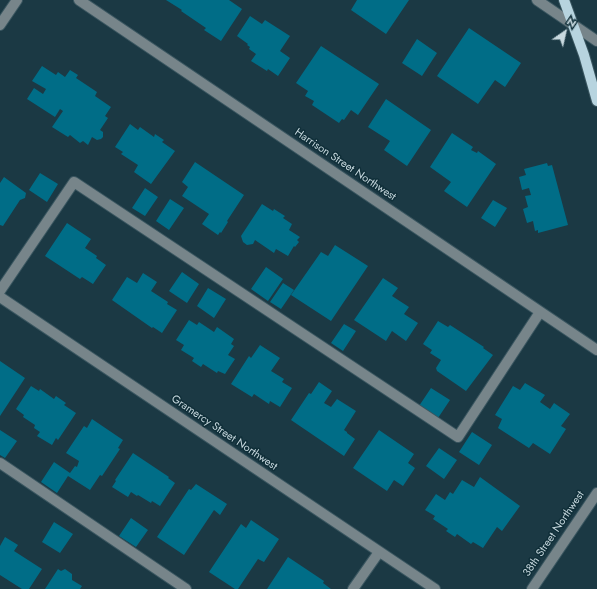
<!DOCTYPE html>
<html>
<head>
<meta charset="utf-8">
<style>
	body { margin:0 }
	#map { position:relative; width:597px; height:589px; overflow:hidden; background:#1b3944; font-family:Jost,sans-serif }
	canvas { display:block }
	.north { position:absolute; left:545px; top:12px; width:40px; height:40px; -webkit-text-stroke:3px #102f39; paint-order:stroke; rotate:34deg; font-size:11px; font-weight:700; line-height:16px; text-align:center; color:#c8d9df }
	.north::after { content:''; display:block; margin:auto; width:14px; height:18px; background:#c8d9df; clip-path:polygon(50% 0,100% 100%,50% 72%,0 100%) }
</style>
</head>
<body>
<div id="map">
<canvas width="597" height="589"></canvas>
<div class="north">N</div>
</div>
<script>
const context = document.querySelector('canvas').getContext('2d');
context.lineJoin = 'round';
function fill(path, color) {
  context.fillStyle = color;
  context.fill(path, 'evenodd');
}
function shape(rows) {
  const path = new Path2D();
  for (const r of rows) {
    path.moveTo(r[0], r[1]);
    for (let i = 2; i < r.length; i += 2) path.lineTo(r[i], r[i + 1]);
  }
  return path;
}
function stroke(path, color, width, dash) {
  context.strokeStyle = color;
  context.lineWidth = width;
  context.lineCap = dash ? 'butt' : 'round';
  context.setLineDash(dash || []);
  context.stroke(path);
}
function write(font, color, halo, rows, align = 'center') {
  context.font = font + ' Jost,sans-serif';
  context.lineWidth = 3;
  context.setLineDash([]);
  context.textBaseline = 'middle';
  context.strokeStyle = halo;
  context.fillStyle = color;
  for (const [text, x, y, turn = 0] of rows) {
    context.save();
    context.translate(x, y);
    context.rotate((+turn || 0) * Math.PI / 180);
    context.textAlign = isNaN(turn) ? turn : align;
    if (halo) context.strokeText(text, 0, 0);
    context.fillText(text, 0, 0);
    context.restore();
  }
}
fill(shape([
	[166,0,229,0,242,9,221,41,204,30,206,28,181,11,182,10],
	[357,0,409,0,386,34,351,10],
	[250,16,262,24,265,20,290,36,280,51,290,58,278,76,268,69,267,71,251,61,256,54,249,49,250,47,247,45,248,44,237,36],
	[469,28,521,63,505,87,495,80,478,104,437,76],
	[417,39,437,53,422,76,402,63],
	[321,46,379,84,358,115,351,110,344,120,342,119,339,123,312,105,314,101,305,96,308,91,296,83],
	[42,66,56,75,58,72,65,77,70,70,78,75,76,78,97,92,95,96,111,107,105,116,108,118,100,130,103,132,103,137,101,139,97,140,92,137,88,145,83,141,80,143,70,135,68,137,52,127,63,111,60,109,55,117,27,99,34,88,43,94,46,89,32,81],
	[386,99,431,130,407,166,384,150,390,141,368,127],
	[130,124,138,130,140,127,154,137,155,134,164,140,162,142,175,151,151,184,134,172,138,165,121,154,123,152,115,147],
	[452,133,473,147,471,150,477,153,478,151,496,164,467,207,444,191,451,182,430,167],
	[195,162,244,195,227,221,228,222,221,233,220,232,218,235,202,224,209,214,182,196,188,187,182,182],
	[547,163,548,166,552,165,568,225,538,233,538,230,535,231,533,221,527,223,523,209,528,207,525,196,531,195,529,188,522,190,519,177,526,175,524,169],
	[40,173,58,184,47,202,29,190],
	[4,177,26,193,25,198,20,200,3,226,0,225,0,183],
	[145,188,158,197,145,216,132,208],
	[170,199,184,208,169,230,156,221],
	[493,200,507,208,495,227,481,218],
	[262,204,273,211,274,209,285,216,283,218,292,224,289,230,300,237,297,240,299,242,295,247,294,246,288,256,276,249,274,253,255,240,253,244,247,245,243,242,241,236],
	[67,223,91,239,85,248,97,256,96,258,106,265,93,284,82,277,80,279,45,256],
	[335,245,368,266,331,321,291,295,321,252,328,256],
	[266,267,283,279,268,301,251,289],
	[182,272,199,284,187,303,169,291],
	[143,273,157,282,151,291,168,302,167,304,177,310,162,333,153,327,152,328,112,300,127,277,137,283],
	[383,278,398,288,392,296,409,307,404,314,418,323,406,341,392,331,386,341,354,320],
	[283,283,294,290,281,309,270,302],
	[208,288,226,299,214,318,197,306],
	[189,320,197,325,199,322,214,332,217,327,234,339,231,344,234,346,228,355,235,359,225,374,218,371,217,373,203,364,201,367,192,361,194,358,181,350,184,345,176,340],
	[438,321,448,327,450,325,484,347,483,348,493,355,466,391,437,371,436,368,441,360,430,353,432,350,423,344],
	[344,324,356,331,343,351,331,343],
	[260,345,280,358,271,371,284,379,282,382,292,388,280,407,270,401,269,404,254,394,252,397,231,384,249,356,251,358],
	[0,361,25,378,0,416],
	[319,382,332,391,324,403,331,407,337,399,356,411,344,430,347,432,347,433,355,439,344,456,291,420,309,393,311,394],
	[525,383,545,395,540,402,550,409,554,403,570,414,561,426,566,429,550,454,533,443,529,448,498,428,502,419,495,415,513,386,520,390],
	[31,386,39,391,40,389,54,399,56,396,66,403,64,405,76,413,58,440,56,438,52,445,37,436,40,432,34,428,35,425,23,417,24,415,16,409],
	[431,388,450,400,438,418,419,406],
	[92,419,123,440,118,448,120,449,102,476,100,475,90,490,68,476,57,493,41,482,54,462,70,473,75,466,77,467,79,461,66,453,84,426,87,428],
	[0,430,17,441,5,458,0,455],
	[379,430,414,454,408,463,415,468,403,486,394,480,387,491,353,468],
	[472,432,492,445,479,465,459,452],
	[439,448,457,460,444,479,426,466],
	[133,453,169,477,168,478,175,483,160,506,152,501,151,503,138,495,137,496,131,492,128,497,112,487,116,481,115,480],
	[480,477,520,506,502,531,497,527,483,548,473,542,471,544,457,534,455,537,446,531,448,529,433,519,435,516,425,510,436,494,445,500,450,492,453,494,462,480,474,487],
	[196,484,227,504,220,515,214,510,184,555,157,537,189,489,191,490],
	[131,518,148,530,136,547,119,536],
	[251,520,279,539,264,562,258,559,238,589,235,589,209,572,241,524,246,528],
	[54,522,73,534,60,553,42,542],
	[5,537,18,545,14,551,42,569,29,589,22,589,0,575,0,546],
	[288,557,324,581,323,583,331,589,267,589],
	[58,569,61,571,65,569,72,574,72,580,82,586,80,589,45,589]
]), '#006d87');
const minor = shape([
	[79,0,597,350],
	[537,0,597,41],
	[0,25,17,0],
	[0,291,74,182,458,437,540,312],
	[0,297,435,589],
	[0,463,186,589],
	[353,589,379,552],
	[532,589,597,493]
]);
const major = shape([
	[564,0,584,55,597,101]
]);
stroke(minor, '#3a5660', 12);
stroke(major, '#3a5660', 12);
stroke(minor, '#77858a', 10);
stroke(major, '#b7d4df', 10);
write('11px', '#c8d9df', '#102f39', [
	["Harrison Street Northwest",345,165,34],
	["Gramercy Street Northwest",224,433,34],
	["38th Street Northwest",554,534,-56]
]);
</script>
</body>
</html>
